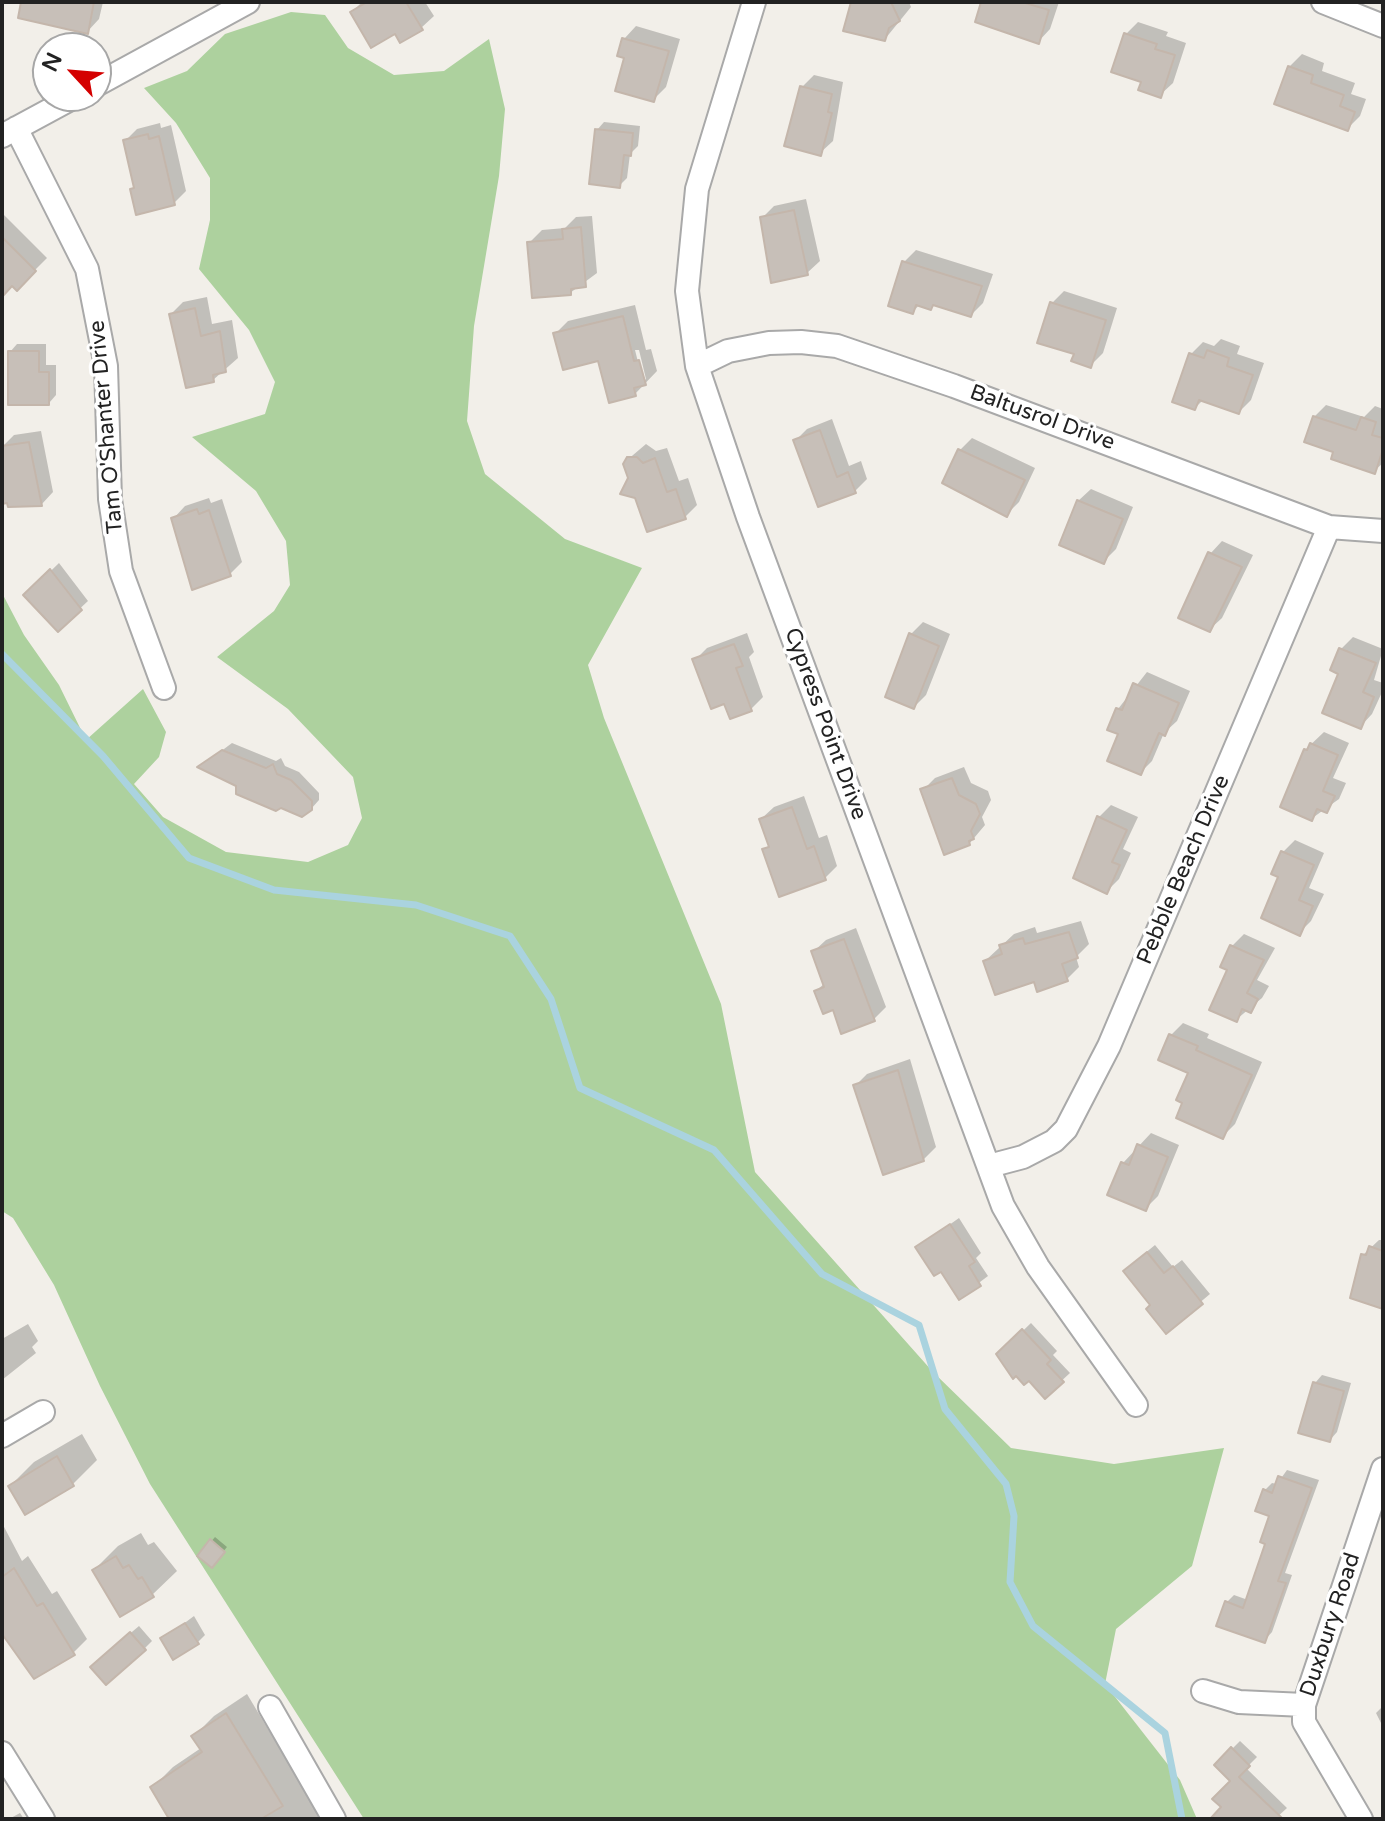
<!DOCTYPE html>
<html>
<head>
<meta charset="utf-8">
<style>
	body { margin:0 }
	#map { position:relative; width:1385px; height:1821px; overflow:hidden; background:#f2efe9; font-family:"Varela Round",sans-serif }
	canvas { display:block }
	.frame { position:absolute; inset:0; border:4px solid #222; pointer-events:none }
	.north { position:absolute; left:32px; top:32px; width:80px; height:80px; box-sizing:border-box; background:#fff; border:2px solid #a7a7a7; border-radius:50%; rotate:296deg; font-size:22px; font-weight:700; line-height:32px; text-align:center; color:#222 }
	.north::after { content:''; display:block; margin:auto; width:28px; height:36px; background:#d40000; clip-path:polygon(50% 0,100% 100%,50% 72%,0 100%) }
</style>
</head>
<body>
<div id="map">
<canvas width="1385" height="1821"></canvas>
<div class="frame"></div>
<div class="north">N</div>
</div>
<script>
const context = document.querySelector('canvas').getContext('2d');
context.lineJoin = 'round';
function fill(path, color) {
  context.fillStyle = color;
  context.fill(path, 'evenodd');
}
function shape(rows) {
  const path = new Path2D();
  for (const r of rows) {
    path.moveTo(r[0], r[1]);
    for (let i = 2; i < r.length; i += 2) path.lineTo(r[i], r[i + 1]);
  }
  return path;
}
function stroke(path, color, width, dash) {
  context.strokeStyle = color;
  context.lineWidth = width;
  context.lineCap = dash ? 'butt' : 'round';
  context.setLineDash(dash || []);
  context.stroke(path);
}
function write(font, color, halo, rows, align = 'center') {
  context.font = font + ' "Varela Round",sans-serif';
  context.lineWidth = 7;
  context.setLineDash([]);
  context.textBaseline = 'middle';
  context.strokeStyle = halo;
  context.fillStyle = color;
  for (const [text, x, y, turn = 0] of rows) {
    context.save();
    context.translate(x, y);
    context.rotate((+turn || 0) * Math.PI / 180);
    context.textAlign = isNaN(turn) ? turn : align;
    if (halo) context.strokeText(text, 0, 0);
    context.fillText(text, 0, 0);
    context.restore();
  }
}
fill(shape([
	[291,12,325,15,348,48,394,75,444,71,489,39,505,109,499,176,474,326,467,421,485,474,565,539,642,568,588,665,604,718,721,1004,755,1172,933,1372,1011,1448,1114,1464,1224,1448,1192,1566,1116,1629,1105,1684,1180,1780,1197,1819,364,1819,150,1484,100,1386,54,1285,13,1218,2,1211,2,593,24,635,59,685,86,740,143,689,166,732,159,757,134,784,163,817,226,852,308,862,348,845,362,818,353,777,288,709,217,657,274,611,290,585,286,541,256,491,192,437,265,414,275,382,249,330,199,269,210,220,210,178,176,123,144,88,187,71,225,34]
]), '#add19e');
fill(shape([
	[23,2,103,2,99,19,87,32],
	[362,2,425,2,434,16,421,28,396,31,352,12],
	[853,2,909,2,911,7,885,39],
	[983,2,1059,2,1050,29,1038,42],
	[1138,22,1168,32,1166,36,1186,43,1173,83,1160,95,1144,80,1126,34],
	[636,26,680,39,666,87,653,100,626,56,624,39],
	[1302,54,1324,63,1322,71,1355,83,1351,94,1366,99,1360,116,1348,128,1289,67],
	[814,75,843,82,833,141,820,153,802,87],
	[604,122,640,126,638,146,630,154,627,178,619,186,597,130],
	[160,123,161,128,171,125,186,191,174,203,132,190,136,186,125,141,137,129],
	[806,199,820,261,807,273,762,218,774,206],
	[2,213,47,258,17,288,12,284,2,291],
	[592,216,597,273,570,293,529,243,542,230,565,228,576,217],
	[916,250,993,274,983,303,971,315,935,304,931,308,920,304,913,312,904,262],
	[1064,291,1117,308,1103,353,1091,365,1076,353,1052,303],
	[207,297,212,324,232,320,238,358,213,380,171,314,183,302],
	[635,305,646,350,651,349,657,371,635,394,599,358,556,333,568,321],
	[635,350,639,350,646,379,643,382],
	[1221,339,1240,346,1237,354,1264,363,1251,400,1239,412,1203,400,1195,408,1191,354,1203,342,1214,346],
	[17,344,46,344,46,365,56,365,56,395,49,403,10,352],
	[1326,405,1364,417,1375,406,1383,409,1383,463,1374,471,1314,417],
	[832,419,849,466,861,461,867,479,855,491,819,505,795,441,807,429],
	[41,431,53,492,41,505,20,507,20,504,2,502,2,447,14,435],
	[972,438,1035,468,1019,502,1007,514,960,450],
	[646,444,656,451,667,448,679,481,688,478,697,505,685,517,630,478,626,461],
	[1091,489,1133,507,1116,549,1104,561,1078,501],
	[209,498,211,503,222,499,242,562,230,574,173,519,185,506],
	[1222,541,1253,555,1222,618,1209,630,1210,554],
	[59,563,88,601,58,629,26,595],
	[923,622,950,634,926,695,914,707,911,634],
	[747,633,754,652,749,657,763,697,751,709,725,702,695,660,707,648],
	[1353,637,1383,649,1374,680,1383,683,1383,690,1372,714,1360,727,1341,673,1341,649],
	[1147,672,1190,691,1177,721,1164,733,1152,761,1140,773,1121,733,1118,709],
	[1324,732,1349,743,1333,778,1346,783,1339,799,1311,819,1305,750],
	[232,743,276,761,281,758,285,766,299,772,319,793,319,800,311,809,281,806,200,767],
	[964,767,971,783,988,791,991,800,982,817,985,825,969,844,923,790,935,778],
	[804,796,819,838,827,835,837,866,825,878,764,850,770,844,761,819,774,807],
	[1111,805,1138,817,1123,849,1131,853,1119,879,1107,891,1099,817],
	[1295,840,1324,853,1309,888,1324,894,1311,921,1299,933,1281,876,1283,852],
	[1081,921,1089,944,1076,957,1079,967,1067,979,1035,979,985,961,1014,934,1035,927,1037,933],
	[856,928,886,1007,874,1019,834,1008,816,991,825,983,813,952,826,940],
	[1244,934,1275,948,1257,980,1269,986,1262,998,1237,1019,1229,969,1231,947],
	[1183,1023,1209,1034,1207,1038,1262,1062,1235,1124,1223,1136,1184,1102,1191,1072,1171,1035],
	[910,1059,936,1147,923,1160,855,1086,867,1074],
	[1151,1133,1179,1145,1158,1196,1145,1209,1123,1163],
	[959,1218,981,1253,976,1258,988,1276,960,1297,942,1269,918,1247],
	[1379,1240,1383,1240,1383,1304,1363,1255],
	[1155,1245,1173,1267,1182,1260,1210,1294,1166,1331,1133,1263],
	[1031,1323,1057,1351,1053,1355,1070,1373,1045,1396,999,1354],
	[28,1324,38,1341,32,1347,36,1353,2,1380,2,1339],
	[1322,1375,1351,1383,1337,1432,1330,1440,1315,1383],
	[82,1434,97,1460,73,1484,25,1512,10,1486,34,1462],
	[1287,1470,1319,1480,1285,1573,1292,1575,1272,1632,1265,1640,1226,1603,1234,1595,1248,1600,1267,1542,1271,1514,1264,1491,1272,1483,1277,1484],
	[2,1523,22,1561,28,1556,52,1594,57,1591,87,1639,73,1653,2,1628],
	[141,1533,148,1545,154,1542,177,1571,152,1595,94,1570,118,1546],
	[215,1537,227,1547,211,1566,199,1556],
	[194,1616,205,1635,197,1643,163,1639],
	[139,1626,152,1641,144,1649,100,1659],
	[247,1694,322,1819,172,1819,152,1788,173,1767,201,1748,194,1736,214,1716],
	[1383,1706,1383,1727,1376,1713],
	[1240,1741,1257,1757,1246,1768,1287,1808,1275,1819,1236,1819,1233,1781,1216,1765],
	[20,1813,24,1819,9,1819]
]), '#0003');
stroke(shape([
	[2,654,103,756,189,858,274,890,416,905,510,936,551,999,580,1088,714,1150,822,1274,919,1325,945,1409,1006,1484,1014,1516,1010,1582,1033,1626,1165,1733,1182,1819]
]), '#aad3df', 7);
const building = shape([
	[21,2,94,2,88,34,18,18,21,2],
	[367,2,406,2,423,30,400,43,395,34,371,48,350,12,367,2],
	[851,2,891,2,900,21,889,28,885,41,843,31,851,2],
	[981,2,1022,2,1049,10,1039,44,975,22,981,2],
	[1124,33,1157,44,1155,49,1175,55,1161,98,1138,90,1141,82,1111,72,1124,33],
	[622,38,669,51,654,102,615,91,624,58,617,56,622,38],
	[1288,66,1313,75,1311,83,1344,95,1340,106,1355,112,1348,131,1274,104,1288,66],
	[800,86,832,94,828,112,832,113,821,156,784,146,800,86],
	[595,129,633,133,631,156,624,155,620,188,589,184,595,129],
	[148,134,149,139,159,136,175,205,136,215,130,189,134,188,123,140,148,134],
	[794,210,808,275,771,283,760,217,794,210],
	[581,227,586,287,571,289,571,295,532,298,527,242,563,239,562,229,581,227],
	[2,237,36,271,17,291,12,286,2,297,2,237],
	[902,261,982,286,971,317,933,305,931,310,916,305,913,314,888,306,902,261],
	[1050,302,1106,320,1091,368,1071,361,1074,354,1037,343,1050,302],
	[195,308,201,336,220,331,226,372,213,375,214,382,186,388,169,314,195,308],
	[623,316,634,361,639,360,646,385,634,388,636,396,609,403,598,361,563,370,553,333,623,316],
	[1207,350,1229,358,1227,366,1253,375,1239,414,1199,400,1195,410,1172,402,1189,353,1204,358,1207,350],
	[8,351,39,351,39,372,49,372,49,405,8,405,8,351],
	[1313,416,1356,430,1361,417,1376,422,1372,435,1383,438,1383,449,1375,474,1331,459,1333,452,1304,442,1313,416],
	[820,430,837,477,848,472,856,493,818,507,793,440,820,430],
	[29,442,42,506,8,507,7,503,2,504,2,446,29,442],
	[958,449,1025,480,1007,517,942,483,958,449],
	[627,457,637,457,643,463,655,458,667,492,676,489,686,519,647,532,635,498,620,494,628,478,623,464,627,457],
	[1077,500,1123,519,1104,564,1059,545,1077,500],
	[197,509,199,514,209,510,231,576,192,590,171,518,197,509],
	[1208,552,1242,567,1210,632,1178,618,1208,552],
	[50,569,82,610,58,632,23,595,50,569],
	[909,633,939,646,914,709,885,697,909,633],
	[734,644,743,666,736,668,752,711,730,719,724,704,711,709,692,659,734,644],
	[1339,648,1376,663,1363,692,1374,697,1361,729,1322,713,1338,674,1330,670,1339,648],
	[1133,683,1179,703,1165,736,1159,733,1141,775,1107,761,1118,734,1107,730,1116,708,1122,710,1133,683],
	[1310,743,1338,755,1323,791,1335,796,1327,813,1317,809,1312,821,1280,807,1304,749,1307,750,1310,743],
	[222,750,266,768,273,764,277,774,291,780,312,801,312,810,302,817,281,808,276,811,236,794,236,786,197,767,222,750],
	[952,778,959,795,976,804,980,814,971,831,974,839,969,841,970,845,944,855,920,789,952,778],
	[792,807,807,849,814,846,826,880,779,897,762,849,769,847,759,819,792,807],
	[1097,816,1127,830,1112,862,1120,865,1107,894,1073,878,1097,816],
	[1281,851,1314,865,1299,900,1313,906,1300,936,1261,918,1278,877,1271,874,1281,851],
	[1069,932,1078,958,1062,964,1068,981,1037,992,1034,982,995,995,983,961,1002,954,999,945,1023,938,1025,944,1069,932],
	[844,939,875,1021,841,1034,833,1010,823,1014,814,991,824,987,811,951,844,939],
	[1230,945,1264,960,1247,993,1258,999,1251,1013,1242,1009,1237,1022,1209,1010,1227,970,1220,967,1230,945],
	[1169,1034,1198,1046,1196,1050,1252,1075,1223,1139,1176,1118,1182,1103,1176,1100,1188,1073,1158,1060,1169,1034],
	[898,1070,924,1161,883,1175,853,1085,898,1070],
	[1137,1144,1168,1157,1146,1211,1107,1195,1121,1162,1129,1165,1137,1144],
	[950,1224,975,1262,969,1266,981,1286,959,1300,941,1272,934,1276,915,1247,950,1224],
	[1369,1246,1383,1251,1383,1309,1350,1298,1361,1254,1366,1255,1369,1246],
	[1147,1252,1164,1273,1173,1266,1203,1304,1166,1334,1146,1309,1150,1305,1123,1271,1147,1252],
	[1022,1329,1051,1360,1047,1364,1064,1382,1045,1399,1029,1381,1024,1385,1016,1376,1013,1379,996,1354,1022,1329],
	[1313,1382,1344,1391,1330,1442,1298,1433,1313,1382],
	[57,1456,74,1486,25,1515,8,1486,57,1456],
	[1278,1476,1312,1488,1278,1581,1286,1583,1265,1643,1216,1626,1225,1601,1243,1608,1265,1544,1260,1542,1269,1516,1255,1511,1263,1489,1272,1493,1278,1476],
	[210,1539,225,1552,212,1568,197,1556,210,1539],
	[116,1556,123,1568,129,1565,138,1579,142,1577,154,1597,120,1617,92,1570,116,1556],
	[14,1568,37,1606,43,1603,75,1655,34,1679,2,1634,2,1577,14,1568],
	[185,1623,199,1644,173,1660,160,1638,185,1623],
	[130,1632,146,1650,106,1685,90,1667,130,1632],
	[226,1713,283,1806,261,1819,169,1819,150,1787,202,1752,191,1736,226,1713],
	[1231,1747,1250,1766,1239,1777,1283,1819,1210,1819,1221,1807,1212,1799,1230,1781,1214,1765,1231,1747]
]);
fill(building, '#c7bfb8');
stroke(building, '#c4b6ab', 2);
const minor = shape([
	[754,2,697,189,687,291,697,366,748,517,1003,1206,1038,1267,1136,1405],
	[1323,2,1383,26],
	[96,85,248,2],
	[16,128,87,269,106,366,110,499,121,571,164,688],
	[2,136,76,96],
	[697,366,728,351,769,343,801,342,837,346,954,386,1329,527,1383,531],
	[989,1166,1023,1157,1054,1141,1066,1129,1109,1046,1329,527],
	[2,1436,43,1412],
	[1203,1691,1239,1702,1304,1705],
	[270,1707,334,1819],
	[2,1753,43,1819],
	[1361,1819,1304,1722,1304,1705,1383,1469]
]);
stroke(minor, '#a9a9a9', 26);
stroke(minor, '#fff', 22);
write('22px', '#222', '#fff', [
	["Baltusrol Drive",1042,418,20],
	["Tam O'Shanter Drive",107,427,-95],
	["Cypress Point Drive",825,724,70],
	["Pebble Beach Drive",1184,870,-67],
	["Duxbury Road",1331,1625,-72]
]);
</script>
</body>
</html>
